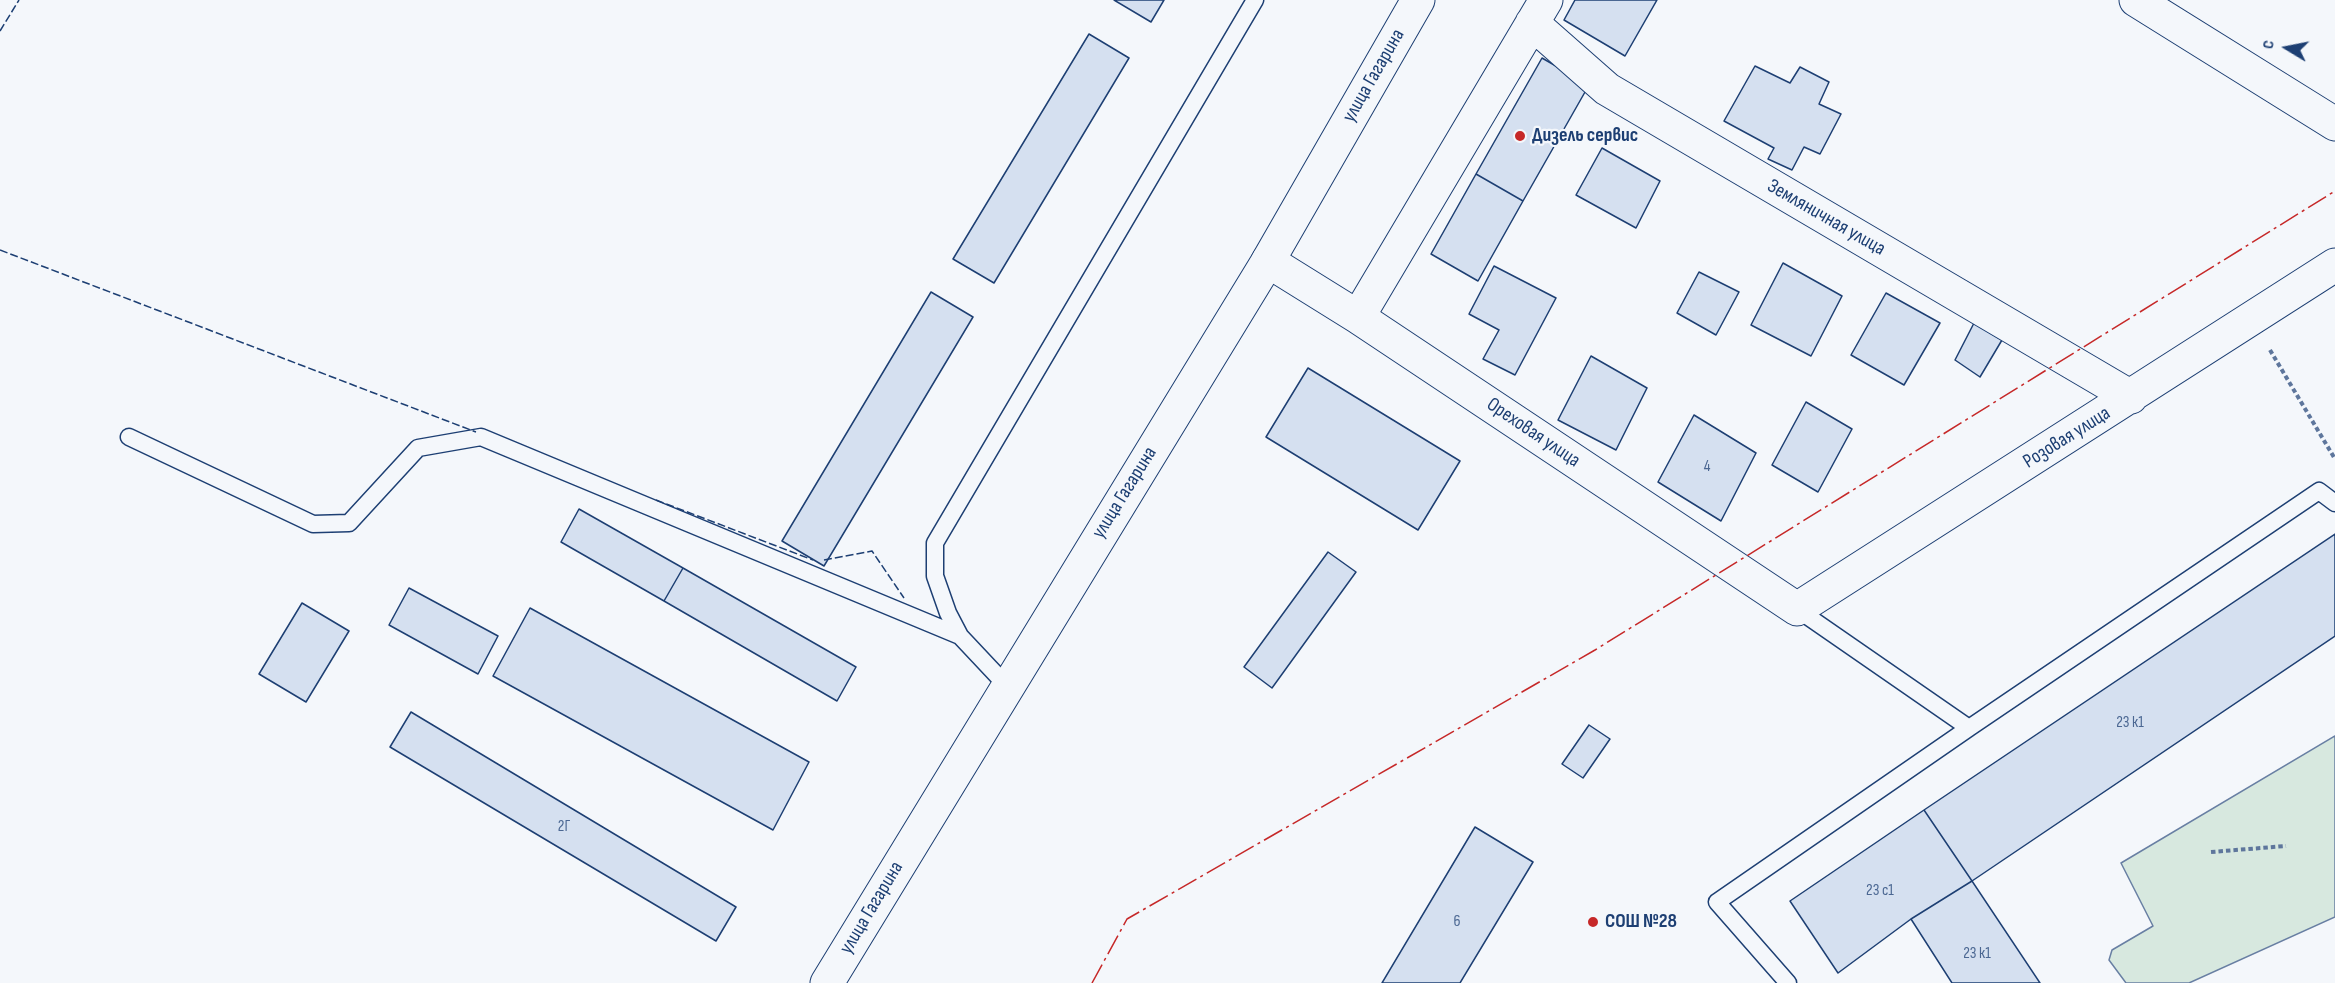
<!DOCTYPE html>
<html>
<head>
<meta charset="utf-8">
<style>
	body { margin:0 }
	#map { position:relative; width:2335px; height:983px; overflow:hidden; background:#f4f7fb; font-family:"Sofia Sans Condensed",sans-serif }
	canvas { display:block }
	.north { position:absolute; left:2257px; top:18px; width:60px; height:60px; -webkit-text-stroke:4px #f4f7fb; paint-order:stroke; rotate:280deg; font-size:16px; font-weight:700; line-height:24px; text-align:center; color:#1d3f73 }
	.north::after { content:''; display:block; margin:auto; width:21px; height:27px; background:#1d3f73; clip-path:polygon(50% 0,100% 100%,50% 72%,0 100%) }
</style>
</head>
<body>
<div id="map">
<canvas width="2335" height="983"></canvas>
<div class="north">С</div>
</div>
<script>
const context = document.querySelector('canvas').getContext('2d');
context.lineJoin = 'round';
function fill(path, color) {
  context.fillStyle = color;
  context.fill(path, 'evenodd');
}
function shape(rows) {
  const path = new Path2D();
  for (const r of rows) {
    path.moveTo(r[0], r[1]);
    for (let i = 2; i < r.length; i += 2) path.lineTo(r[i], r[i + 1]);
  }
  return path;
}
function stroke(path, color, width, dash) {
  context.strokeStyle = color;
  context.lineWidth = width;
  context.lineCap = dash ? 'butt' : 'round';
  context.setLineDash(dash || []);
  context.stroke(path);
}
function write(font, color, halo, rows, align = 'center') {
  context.font = font + ' "Sofia Sans Condensed",sans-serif';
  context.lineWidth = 4.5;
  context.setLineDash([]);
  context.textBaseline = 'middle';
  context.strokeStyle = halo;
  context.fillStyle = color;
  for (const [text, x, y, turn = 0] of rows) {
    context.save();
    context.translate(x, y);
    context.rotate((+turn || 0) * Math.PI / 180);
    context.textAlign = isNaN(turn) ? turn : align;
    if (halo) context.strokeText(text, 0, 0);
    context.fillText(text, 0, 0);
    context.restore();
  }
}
const green = shape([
	[2335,736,2335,917,2189,983,2126,983,2109,960,2112,950,2153,926,2121,863,2335,736]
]);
fill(green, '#d7e8df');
stroke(green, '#687fa3', 1.5);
const building = shape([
	[1114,0,1164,0,1151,22,1114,0],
	[1575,0,1657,0,1625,56,1564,20,1575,0],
	[1089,34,1129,58,994,283,953,259,1089,34],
	[1542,58,1589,85,1523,201,1476,174,1542,58],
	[1755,66,1790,83,1800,67,1829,82,1819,104,1841,114,1820,154,1804,147,1792,170,1768,159,1774,148,1724,121,1755,66],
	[1602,148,1660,181,1636,228,1576,195,1602,148],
	[1476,174,1523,201,1478,281,1431,254,1476,174],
	[1783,263,1842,296,1811,356,1751,325,1783,263],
	[1494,266,1556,298,1515,375,1483,359,1499,330,1469,314,1494,266],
	[1699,272,1739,292,1716,335,1677,313,1699,272],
	[931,292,973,317,824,566,782,541,931,292],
	[1886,293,1940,323,1904,385,1851,355,1886,293],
	[1974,323,2002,340,1980,377,1955,360,1974,323],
	[1591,356,1647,388,1616,450,1558,420,1591,356],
	[1308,368,1460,461,1418,530,1266,437,1308,368],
	[1806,402,1852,429,1818,492,1772,465,1806,402],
	[1694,415,1756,453,1721,521,1658,482,1694,415],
	[579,509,683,568,664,601,561,542,579,509],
	[2335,534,2335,636,1972,881,1924,810,2335,534],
	[1328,552,1356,572,1272,688,1244,667,1328,552],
	[683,568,856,667,837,701,664,601,683,568],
	[409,588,498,636,478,674,389,625,409,588],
	[302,603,349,631,306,702,259,674,302,603],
	[530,608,809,762,773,830,493,676,530,608],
	[411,712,736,907,716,941,390,747,411,712],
	[1589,725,1610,739,1583,778,1562,764,1589,725],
	[1924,810,1972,881,1911,919,1838,973,1790,901,1924,810],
	[1475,827,1533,862,1460,983,1382,983,1475,827],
	[1972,881,2040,983,1952,983,1911,919,1972,881]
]);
fill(building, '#d5e0f0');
stroke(building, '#1d3f73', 1.5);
const lane = shape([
	[129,437,313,524,349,523,418,448,481,437,960,636,1007,686],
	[960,636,948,613,935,576,935,543,1255,0],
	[1969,728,2319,491,2335,503],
	[1788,983,1717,902,1969,728,1797,609]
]);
const street = shape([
	[2136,0,2335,124],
	[1532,23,1607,89,2131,397],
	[1268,261,1358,317,1797,609,2335,265],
	[1358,317,1546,0]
]);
const primary = shape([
	[827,983,1268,261,1418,0]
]);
stroke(lane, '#1d3f73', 19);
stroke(street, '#1d3f73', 35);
stroke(primary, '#1d3f73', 35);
stroke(shape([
	[2270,350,2335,459],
	[2211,852,2286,846]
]), '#5e769c', 4, [4.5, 3]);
stroke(lane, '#f4f7fb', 16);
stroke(street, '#f4f7fb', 33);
stroke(primary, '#f4f7fb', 33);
stroke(shape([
	[0,31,19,0],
	[0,250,476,432],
	[656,500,813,560],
	[824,560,872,551,904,598]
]), '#1d3f73', 1.5, [8, 3]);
stroke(shape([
	[1092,983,1127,919,1595,650,2335,191]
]), '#c62828', 1.5, [21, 4.5, 3, 4.5]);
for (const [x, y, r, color] of [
	[1520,136,6,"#c62828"],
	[1593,922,6,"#c62828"]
]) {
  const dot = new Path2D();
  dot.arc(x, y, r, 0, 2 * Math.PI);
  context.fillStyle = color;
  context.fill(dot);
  stroke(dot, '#f4f7fb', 2);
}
write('16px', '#4b6792', null, [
	["4",1707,467],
	["23 к1",2130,723],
	["2Г",564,827],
	["23 с1",1880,891],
	["6",1457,922],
	["23 к1",1977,954]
]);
write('20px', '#1d3f73', '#f4f7fb', [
	["улица Гагарина",1374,76,-60],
	["Земляничная улица",1826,218,30],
	["Ореховая улица",1533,433,34],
	["Розовая улица",2067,438,-32],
	["улица Гагарина",1125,493,-58],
	["улица Гагарина",872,908,-59]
]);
write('bold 20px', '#1d3f73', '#f4f7fb', [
	["Дизель сервис",1532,136],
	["СОШ №28",1605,922]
], 'left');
</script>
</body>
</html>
